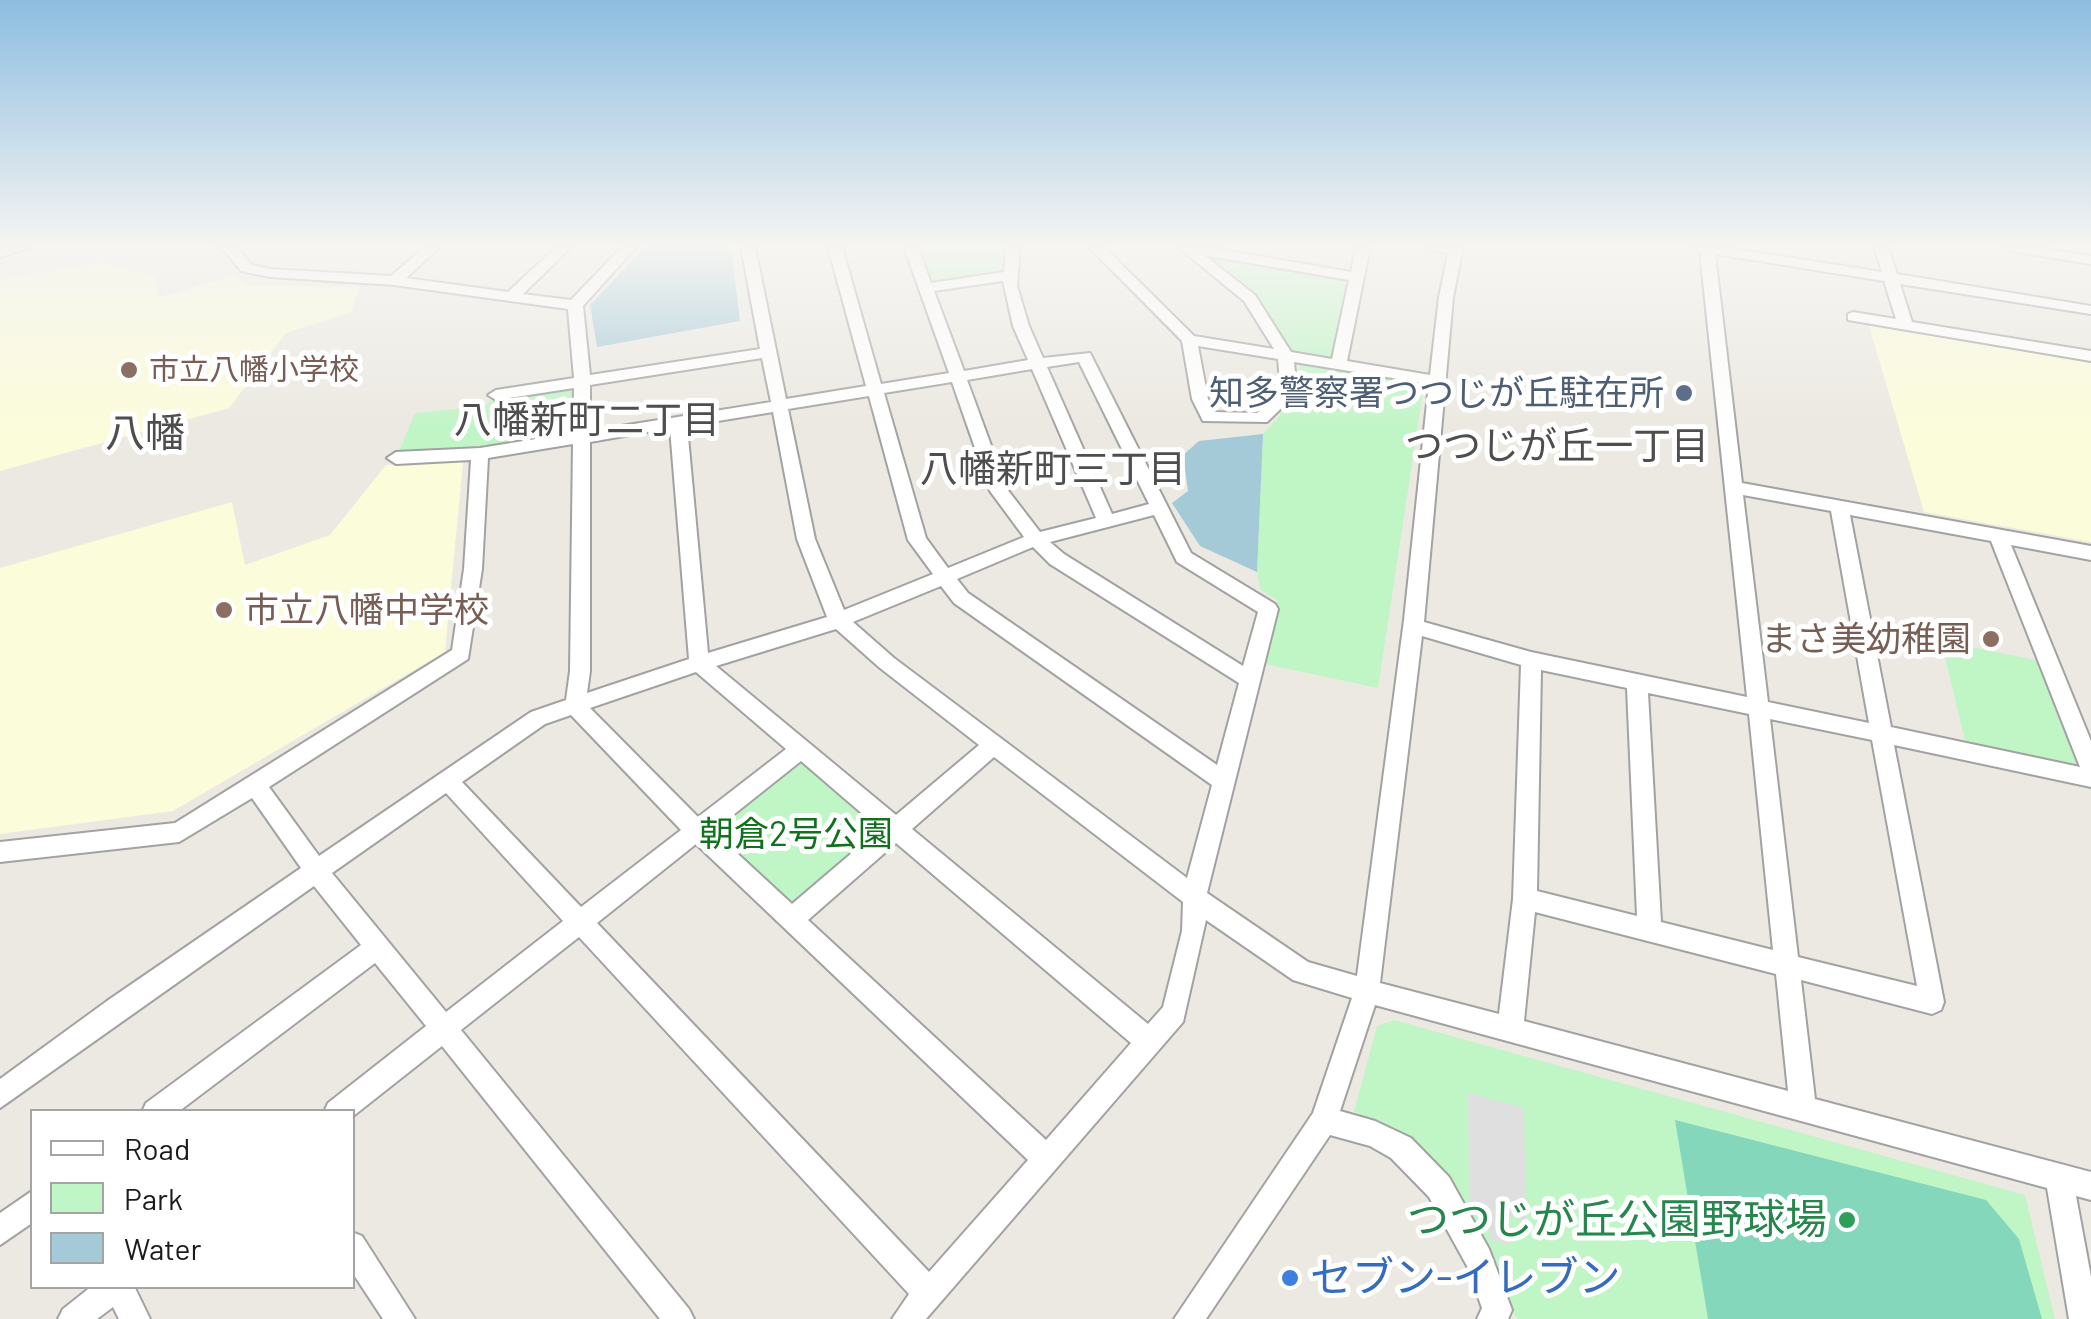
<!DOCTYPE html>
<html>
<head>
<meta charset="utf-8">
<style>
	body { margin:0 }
	#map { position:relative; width:2091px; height:1319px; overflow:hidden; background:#ece9e2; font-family:Barlow,sans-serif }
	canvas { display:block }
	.legend { position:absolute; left:30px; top:1109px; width:325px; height:180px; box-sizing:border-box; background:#fff; border:2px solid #a4a4a4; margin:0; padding:12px 18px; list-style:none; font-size:30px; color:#1b1b1b }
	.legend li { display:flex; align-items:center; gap:20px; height:50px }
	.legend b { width:50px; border:2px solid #a4a4a4 }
</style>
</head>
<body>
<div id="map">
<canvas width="2091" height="1319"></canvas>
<ul class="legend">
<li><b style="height:12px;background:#fff"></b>Road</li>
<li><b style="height:28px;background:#c0f5c6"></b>Park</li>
<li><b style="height:28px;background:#a4cad7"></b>Water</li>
</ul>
</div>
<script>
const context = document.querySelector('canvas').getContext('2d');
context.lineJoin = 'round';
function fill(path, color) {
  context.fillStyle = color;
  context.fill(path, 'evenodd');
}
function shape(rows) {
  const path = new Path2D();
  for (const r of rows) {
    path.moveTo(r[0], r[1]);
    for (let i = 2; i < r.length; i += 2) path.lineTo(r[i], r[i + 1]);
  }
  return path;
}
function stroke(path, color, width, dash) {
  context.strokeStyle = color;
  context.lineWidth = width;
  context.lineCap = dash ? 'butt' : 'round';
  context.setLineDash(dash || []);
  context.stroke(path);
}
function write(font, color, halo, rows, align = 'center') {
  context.font = font + ' Barlow,"Noto Sans JP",sans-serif';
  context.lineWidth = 10;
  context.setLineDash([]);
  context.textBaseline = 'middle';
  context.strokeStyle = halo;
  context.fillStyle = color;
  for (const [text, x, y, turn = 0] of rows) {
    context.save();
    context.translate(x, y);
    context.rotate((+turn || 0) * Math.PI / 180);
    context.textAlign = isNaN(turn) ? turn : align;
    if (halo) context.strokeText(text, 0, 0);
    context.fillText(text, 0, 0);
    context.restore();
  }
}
fill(shape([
	[100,262,154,276,159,297,233,276,248,285,359,287,351,312,286,333,229,408,0,471,0,280],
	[1869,326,2091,361,2091,542,1924,512],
	[463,462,445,652,173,811,0,834,0,568,232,502,245,565,330,535,386,465]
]), '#fbfcda');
fill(shape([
	[911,247,962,247,964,251,1013,247,1011,275,926,288],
	[1202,254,1346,279,1343,315,1330,360,1294,355,1256,297],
	[1299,363,1424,384,1378,688,1265,664,1278,601,1260,589,1257,572,1263,434,1297,396],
	[582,380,578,438,396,458,415,413,485,406,496,395],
	[1941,641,2046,662,2085,770,1966,744],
	[796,761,802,761,879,829,791,909,716,827],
	[1394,1020,2025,1195,2055,1319,1518,1319,1507,1305,1490,1250,1463,1201,1436,1165,1402,1136,1354,1112,1377,1026]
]), '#c0f5c6');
fill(shape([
	[1675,1120,1986,1200,2019,1239,2042,1319,1708,1319]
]), '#84d7ba');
fill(shape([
	[1468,1093,1524,1108,1527,1221,1510,1216,1509,1245,1490,1240,1488,1210,1469,1204]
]), '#dfdfdf');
fill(shape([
	[645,247,731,247,740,321,597,347,590,305],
	[1263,434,1257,572,1200,546,1172,503,1188,491,1183,455,1199,441]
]), '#a4cad7');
const minor = shape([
	[9,247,32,247,0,257,0,249,9,247],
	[214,247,237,247,251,265,270,269,391,276,425,247,440,247,406,278,508,292,556,247,571,247,523,294,571,300,622,247,636,247,583,306,590,375,760,349,741,247,755,247,786,399,866,386,828,247,842,247,881,384,949,373,904,247,918,247,931,283,1004,272,1006,247,1020,247,1017,286,1029,326,1043,358,1090,353,1191,553,1275,604,1278,609,1207,893,1308,962,1357,976,1404,620,1429,384,1294,362,1297,393,1267,422,1203,421,1192,399,1182,341,1089,247,1104,247,1194,336,1274,349,1244,301,1178,247,1206,247,1351,272,1356,247,1370,247,1347,361,1430,375,1439,297,1448,254,1423,247,1463,247,1453,297,1424,622,1531,652,1747,697,1700,252,1691,247,1722,247,1882,272,1874,247,1888,247,1897,274,2091,306,2091,314,1900,284,1912,322,2091,351,2091,361,1848,320,1848,314,1853,312,1896,319,1884,281,1715,254,1742,483,2091,546,2091,560,2011,545,2091,741,2091,787,1894,745,1944,1002,1941,1010,1932,1014,1801,980,1815,1099,2091,1172,2091,1200,2076,1196,2091,1277,2091,1319,2069,1319,2047,1188,1375,1005,1340,1111,1375,1121,1411,1138,1449,1177,1489,1249,1512,1310,1508,1319,1477,1319,1482,1308,1467,1266,1429,1197,1391,1158,1370,1146,1330,1135,1206,1319,1174,1319,1313,1113,1352,998,1293,980,1206,920,1183,1022,926,1319,892,1319,909,1294,579,937,461,1030,689,1309,694,1319,660,1319,442,1046,352,1117,352,1112,324,1112,328,1103,426,1026,375,963,178,1112,142,1112,146,1103,361,945,314,886,0,1108,0,1079,107,1001,301,868,252,798,179,842,0,862,0,842,175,823,452,650,464,569,471,460,396,464,387,458,396,452,480,448,573,433,574,388,496,400,488,395,496,390,574,378,568,309,394,285,270,277,241,271,227,253,214,247],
	[1204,255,1349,280,1332,359,1291,352,1255,295,1204,255],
	[1003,281,1013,326,1028,360,964,371,934,291,1003,281],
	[1198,346,1278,359,1281,392,1257,413,1215,412,1208,399,1198,346],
	[762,358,771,402,590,431,590,385,762,358],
	[1079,362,1149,504,1112,514,1047,367,1079,362],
	[1032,369,1096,518,1040,532,1007,489,967,380,1032,369],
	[952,382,990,491,1024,537,948,568,926,538,884,393,952,382],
	[869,396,908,540,933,574,844,610,815,539,788,409,869,396],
	[773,412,797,539,827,617,708,653,687,426,773,412],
	[670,428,689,659,587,693,590,671,590,442,670,428],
	[573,444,570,671,566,700,531,712,319,856,269,787,468,659,482,569,488,458,573,444],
	[1743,495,1831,511,1869,723,1768,702,1743,495],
	[1154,515,1177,562,1258,612,1243,666,1064,554,1050,542,1154,515],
	[1850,515,1991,541,2080,767,1891,727,1850,515],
	[1033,547,1050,564,1239,683,1217,765,968,593,957,579,1033,547],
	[941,586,954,603,1212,785,1187,878,894,658,853,622,941,586],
	[836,629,880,668,979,745,896,815,716,666,836,629],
	[1422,636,1521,665,1513,899,1499,1014,1380,983,1422,636],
	[1541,670,1627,688,1637,916,1537,891,1541,670],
	[696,672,786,749,698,817,590,708,696,672],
	[1648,693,1749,714,1773,950,1661,922,1648,693],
	[571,715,681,830,581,907,462,782,545,724,571,715],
	[1770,719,1872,740,1917,986,1798,957,1770,719],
	[994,757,1183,902,1182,931,1163,1007,1148,1024,912,829,994,757],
	[801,761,880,829,792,904,713,831,801,761],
	[446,793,563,921,446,1012,332,873,446,793],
	[896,843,1131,1043,1046,1140,808,920,896,843],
	[696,844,1028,1160,929,1272,597,923,696,844],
	[1535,912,1776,974,1788,1091,1524,1021,1535,912],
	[2003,247,2034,247,2091,256,2091,264,2010,251,2003,247],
	[32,1191,32,1223,0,1245,0,1213,32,1191],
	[352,1232,362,1236,415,1319,383,1319,352,1272,352,1232],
	[92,1286,134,1286,150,1319,119,1319,113,1307,97,1319,58,1319,63,1309,92,1286]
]);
stroke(minor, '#a2a2a2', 4);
fill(minor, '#fff');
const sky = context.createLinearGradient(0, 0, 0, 431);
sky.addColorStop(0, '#8dbde1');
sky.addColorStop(0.57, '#f6f5f2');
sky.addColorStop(1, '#f6f5f200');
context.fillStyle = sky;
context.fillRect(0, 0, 2091, 431);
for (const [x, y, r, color] of [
	[129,370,10,"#8d6e63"],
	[1684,393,10,"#5c6f8a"],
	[224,610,10,"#8d6e63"],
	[1991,639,10,"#8d6e63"],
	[1847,1220,10,"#2e9e5b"],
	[1290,1278,10,"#3f7fe0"]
]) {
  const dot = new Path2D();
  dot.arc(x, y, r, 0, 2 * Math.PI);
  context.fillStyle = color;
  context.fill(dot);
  stroke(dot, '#fff', 4);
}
write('30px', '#785e54', '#fff', [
	["市立八幡小学校",149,370]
], 'left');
write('35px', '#4e5e75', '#fff', [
	["知多警察署つつじが丘駐在所",1664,393]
], 'right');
write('35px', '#785e54', '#fff', [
	["市立八幡中学校",244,610],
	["まさ美幼稚園",1971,639,"right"]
], 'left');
write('35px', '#12711d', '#fff', [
	["朝倉2号公園",796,834]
]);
write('38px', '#4e4e4e', '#fff', [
	["八幡新町二丁目",587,420],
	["つつじが丘一丁目",1557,446],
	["八幡新町三丁目",1053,469]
]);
write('40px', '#4e4e4e', '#fff', [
	["八幡",145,434]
]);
write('42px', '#27864d', '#fff', [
	["つつじが丘公園野球場",1827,1220]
], 'right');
write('42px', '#366cbe', '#fff', [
	["セブン-イレブン",1310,1278]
], 'left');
</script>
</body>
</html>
